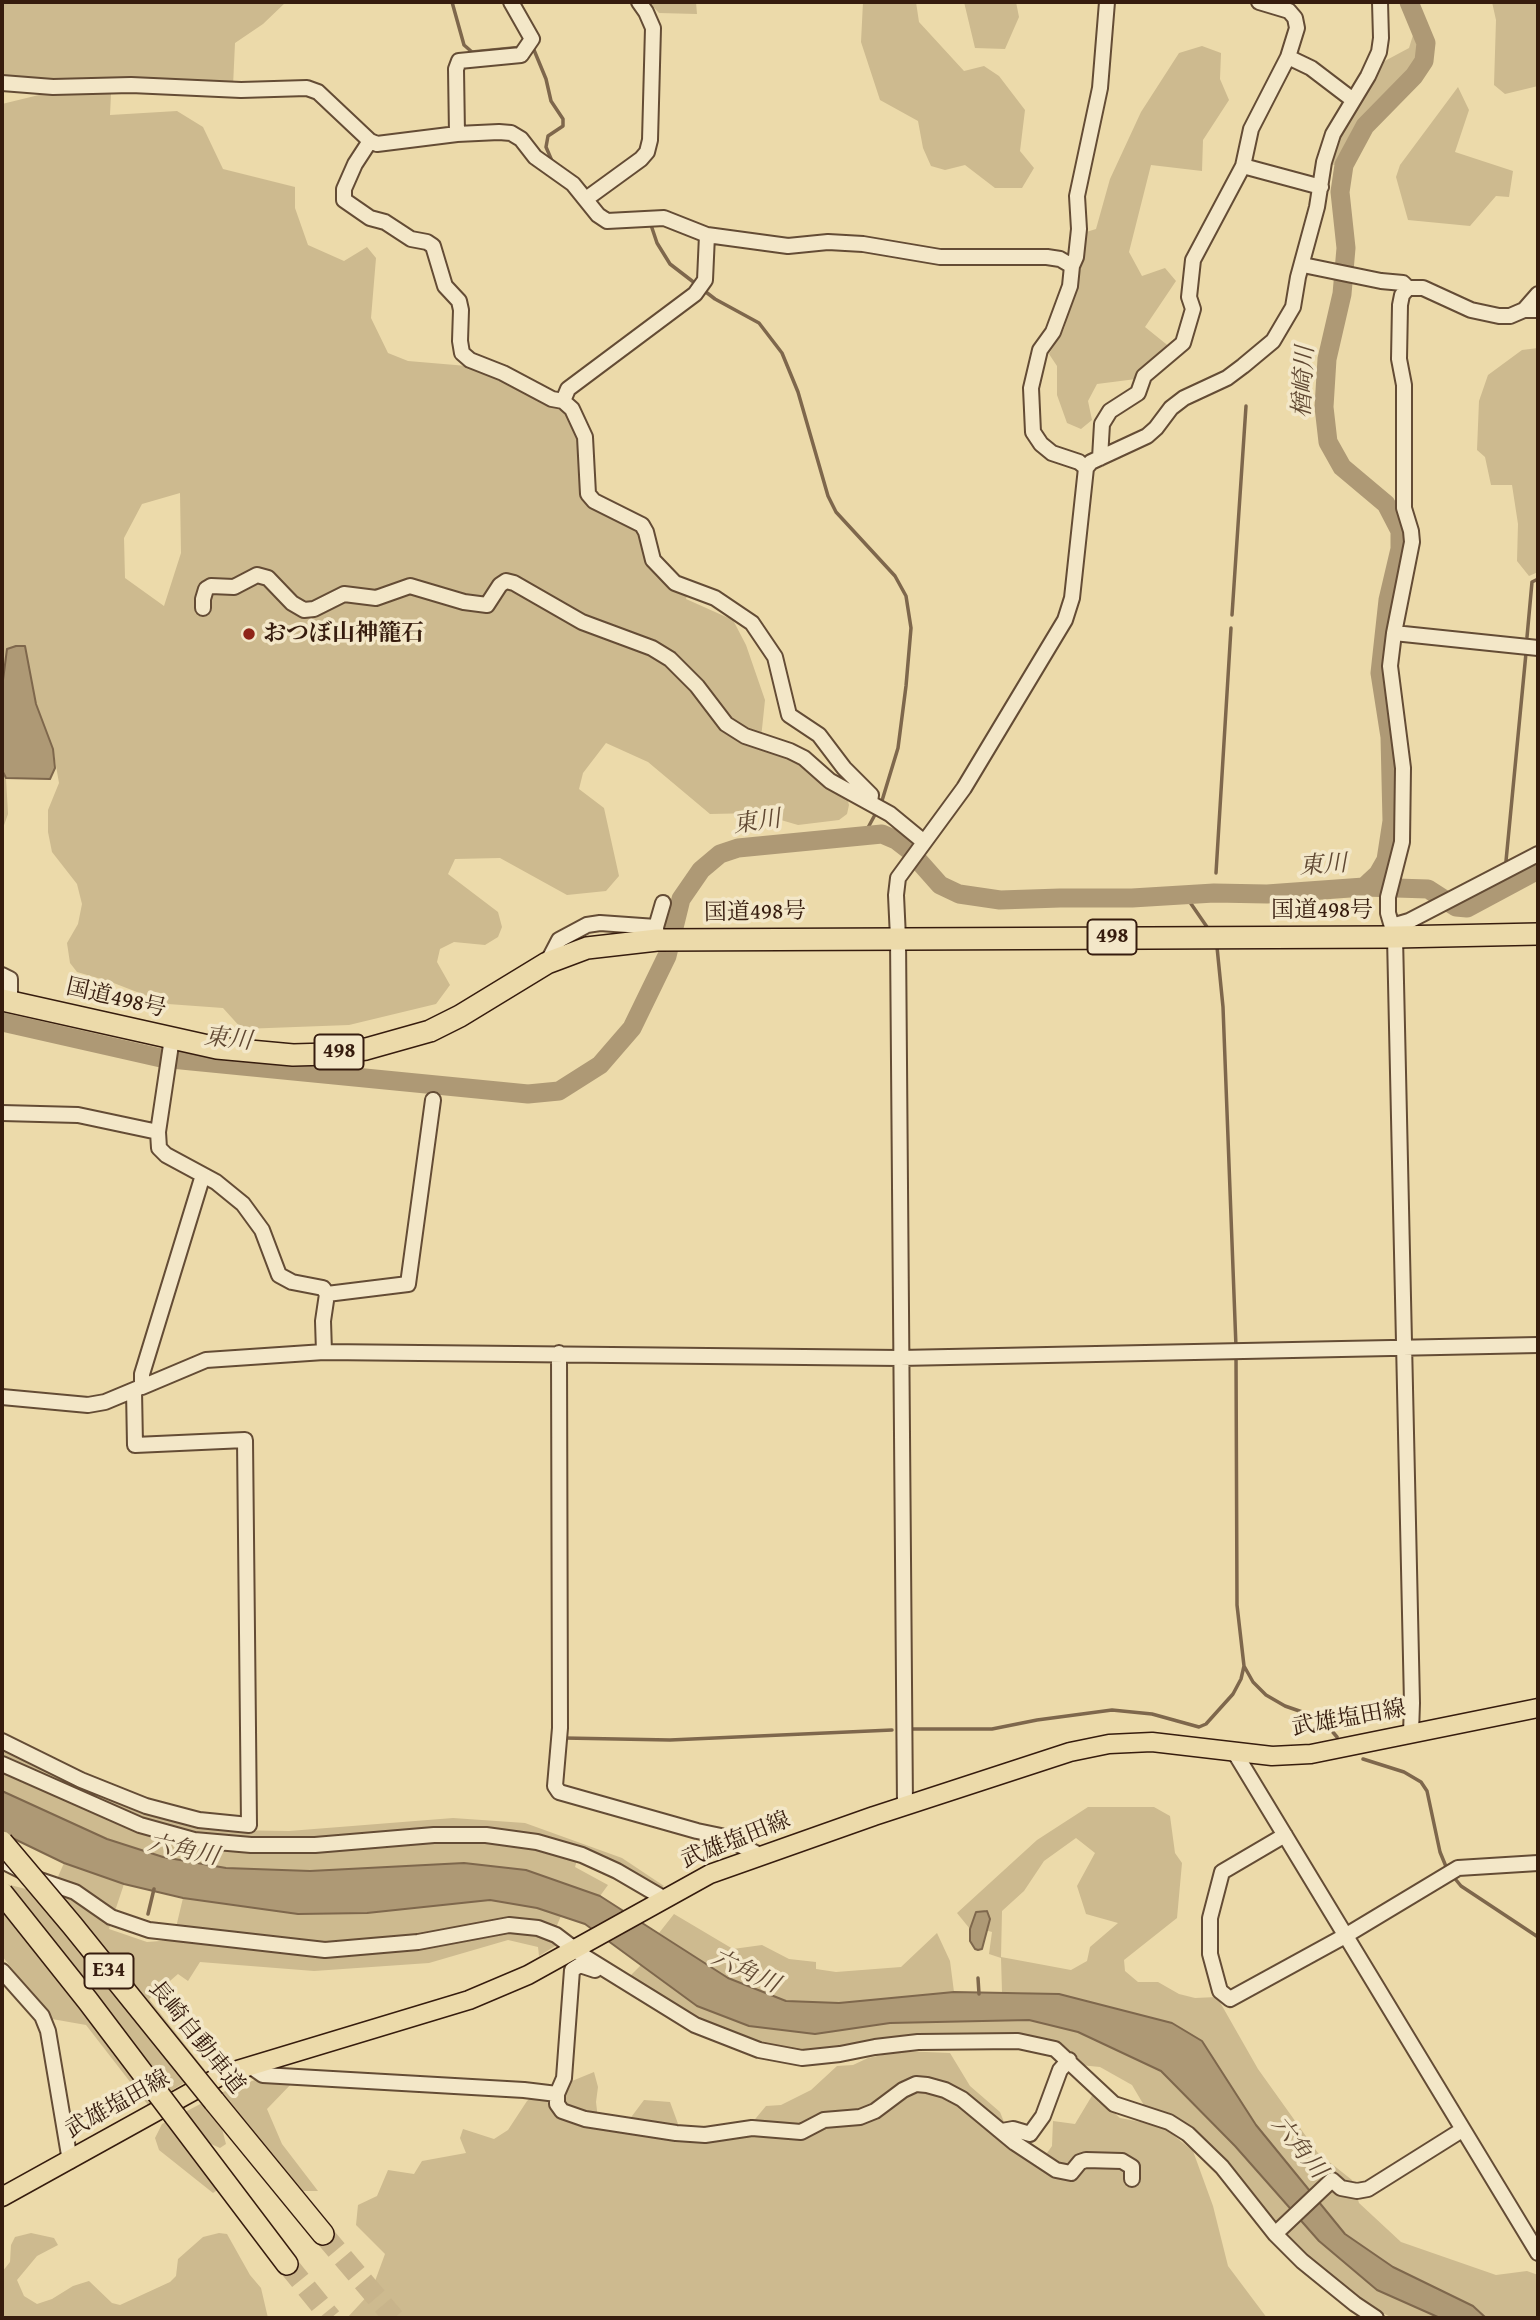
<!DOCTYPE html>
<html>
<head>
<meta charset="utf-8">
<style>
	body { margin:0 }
	#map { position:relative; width:1540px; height:2320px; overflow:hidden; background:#ecdaaa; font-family:"Gentium Book Plus",serif }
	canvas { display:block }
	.frame { position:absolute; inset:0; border:4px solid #361c0e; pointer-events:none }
</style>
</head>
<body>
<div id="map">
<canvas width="1540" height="2320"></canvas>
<div class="frame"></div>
</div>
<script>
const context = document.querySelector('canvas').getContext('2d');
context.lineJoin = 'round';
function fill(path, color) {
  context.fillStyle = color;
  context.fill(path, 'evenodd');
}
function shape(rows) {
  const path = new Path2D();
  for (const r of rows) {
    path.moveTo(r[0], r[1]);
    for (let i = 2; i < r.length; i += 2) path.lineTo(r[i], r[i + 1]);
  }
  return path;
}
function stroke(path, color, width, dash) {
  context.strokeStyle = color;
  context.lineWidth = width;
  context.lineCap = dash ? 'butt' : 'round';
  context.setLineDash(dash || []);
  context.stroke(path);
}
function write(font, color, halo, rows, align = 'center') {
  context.font = font + ' "Gentium Book Plus","Noto Serif JP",serif';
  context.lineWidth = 7;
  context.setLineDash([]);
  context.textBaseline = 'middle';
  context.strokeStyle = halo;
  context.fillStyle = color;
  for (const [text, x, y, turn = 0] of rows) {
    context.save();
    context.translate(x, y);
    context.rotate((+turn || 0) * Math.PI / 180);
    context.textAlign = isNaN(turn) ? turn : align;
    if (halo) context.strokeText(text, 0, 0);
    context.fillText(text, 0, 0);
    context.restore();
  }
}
fill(shape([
	[2,2,286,2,263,24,235,43,233,86,52,84,2,78],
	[649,2,696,2,697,14,659,13],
	[863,2,916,2,919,22,964,71,984,66,999,76,1025,110,1020,151,1034,168,1022,188,995,188,965,165,945,170,931,166,923,148,918,121,880,100,861,42],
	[964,2,1016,2,1019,17,1005,49,975,48],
	[1492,2,1538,2,1538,86,1505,94,1494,85,1496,20],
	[1414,32,1418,50,1411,71,1359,123,1335,165,1328,164,1347,116,1373,83,1381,63,1409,48],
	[1202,46,1221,53,1220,79,1229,100,1203,140,1202,171,1151,165,1129,252,1142,276,1165,268,1176,281,1145,327,1171,348,1136,379,1097,384,1088,401,1092,420,1081,429,1067,423,1057,395,1057,366,1049,354,1064,329,1081,267,1083,233,1096,229,1110,179,1141,112,1179,53],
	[1458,87,1469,110,1455,152,1513,171,1509,197,1496,196,1470,226,1408,220,1396,177,1400,165],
	[43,94,111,94,110,115,177,111,203,127,223,169,295,187,295,208,308,245,344,261,367,247,376,258,371,318,388,353,408,361,467,366,564,410,573,429,578,430,583,494,640,530,648,561,688,593,686,599,733,620,746,645,765,700,760,748,793,758,846,794,849,805,847,814,839,820,798,825,757,813,710,814,648,762,606,743,583,773,579,789,604,808,619,876,606,891,567,895,500,858,455,859,448,874,498,912,502,927,498,937,485,945,454,942,440,949,437,962,450,985,436,1004,349,1025,242,1029,223,1008,168,1004,111,982,77,972,70,963,67,943,78,924,82,904,77,884,52,852,48,832,48,810,59,783,53,749,36,704,25,646,7,649,3,680,3,772,6,778,8,814,2,831,2,104],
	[180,493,181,553,164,606,125,578,124,538,142,504],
	[1538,348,1538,572,1529,576,1517,561,1518,524,1512,485,1491,485,1485,457,1477,450,1479,401,1488,375,1522,350],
	[2,1746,158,1816,225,1830,289,1831,453,1818,525,1823,622,1858,664,1886,657,1890,580,1850,575,1867,608,1885,600,1896,526,1870,464,1863,310,1871,226,1868,163,1857,107,1839,2,1791],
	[1088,1807,1154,1807,1170,1816,1175,1853,1182,1863,1177,1918,1124,1960,1125,1971,1138,1982,1158,1982,1179,1994,1195,1998,1217,1997,1258,2069,1318,2153,1352,2180,1359,2203,1401,2242,1496,2275,1527,2271,1538,2275,1538,2318,1486,2318,1473,2306,1393,2267,1345,2234,1256,2125,1202,2041,1059,1994,1002,1992,1001,1958,989,1954,992,1932,985,1930,990,1919,976,1912,970,1929,957,1913,1037,1840],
	[1076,1838,1095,1853,1077,1886,1086,1914,1118,1923,1090,1947,1087,1961,1071,1970,1001,1957,1002,1911,1024,1891,1044,1861],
	[64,1863,124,1884,109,1929,147,1942,173,1940,183,1898,298,1914,367,1913,490,1900,537,1908,561,1916,552,1937,560,1943,539,1956,538,1947,508,1940,429,1963,314,1971,200,1962,188,1981,178,1974,149,1999,205,2070,148,2105,86,2025,52,2019,2,1956,2,1883,50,1895],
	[674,1914,733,1949,762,1945,789,1959,816,1962,816,1969,836,1972,901,1967,937,1933,950,1961,954,1992,838,2003,786,2001,728,1978,659,1933],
	[641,1965,697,2006,749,2026,815,2034,890,2023,1029,2020,1078,2032,1161,2071,1235,2146,1319,2241,1377,2290,1440,2318,1393,2318,1365,2305,1304,2253,1272,2221,1224,2159,1189,2127,1145,2107,1132,2085,1100,2067,1080,2065,1067,2048,1047,2040,1017,2036,809,2052,765,2047,695,2021,629,1977],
	[901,2051,950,2053,970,2086,1000,2112,1008,2132,1047,2153,1052,2146,1053,2121,1075,2124,1093,2094,1120,2118,1162,2126,1193,2151,1213,2206,1228,2266,1267,2318,347,2318,371,2292,385,2254,356,2225,358,2205,377,2196,388,2170,414,2174,422,2161,466,2153,460,2138,463,2129,494,2139,508,2130,527,2101,533,2096,564,2095,572,2081,594,2072,598,2087,596,2102,598,2119,629,2120,644,2100,670,2102,684,2140,746,2130,766,2106,781,2105,811,2090,837,2066,853,2065,868,2058],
	[258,2079,294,2081,267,2109,282,2144,318,2191,303,2191,238,2113,227,2112,220,2121,226,2144,220,2148,191,2135,219,2189,213,2193,159,2150,155,2138,162,2124,231,2088],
	[31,2233,54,2238,58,2245,37,2256,17,2280,24,2296,37,2304,52,2299,73,2286,89,2281,112,2303,120,2305,170,2282,176,2276,178,2259,203,2237,219,2233,227,2234,250,2275,261,2288,268,2318,2,2318,2,2272,10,2262,11,2245,15,2237]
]), '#cdba8f');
const water = shape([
	[16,646,25,646,36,704,53,749,55,768,50,779,6,778,3,772,3,680,7,649,16,646],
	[2,1791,107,1839,163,1857,226,1868,310,1871,464,1863,526,1870,600,1896,728,1978,786,2001,839,2003,954,1992,1059,1994,1172,2023,1202,2041,1256,2125,1345,2234,1393,2267,1473,2306,1486,2318,1440,2318,1377,2290,1319,2241,1235,2146,1161,2071,1078,2032,1029,2020,890,2023,815,2034,749,2026,697,2006,585,1924,537,1908,490,1900,367,1913,298,1914,183,1898,124,1884,64,1863,2,1833,2,1791],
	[987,1911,990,1919,982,1949,978,1950,975,1949,970,1941,970,1929,976,1912,987,1911]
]);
fill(water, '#ae9975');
stroke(water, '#7e674c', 2);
stroke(shape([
	[452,2,464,45,472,52,523,47],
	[530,49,534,50,546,79,551,101,563,119,563,126,548,136,546,147,552,161],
	[576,178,589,192],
	[650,222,657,243,670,264,696,284],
	[702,289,715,299,759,323,782,353,798,392,828,496,836,512,895,576,906,596,911,628,906,686,898,748,881,804],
	[1232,615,1246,406],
	[1527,637,1532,582,1538,579],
	[864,835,877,811],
	[1506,861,1526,653],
	[1216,873,1231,628],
	[1185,895,1207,927],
	[1217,947,1223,1007,1236,1347],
	[1236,1355,1237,1605,1244,1666,1253,1682,1266,1695,1285,1706,1308,1714,1326,1724,1337,1737],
	[913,1729,992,1729,1037,1720,1112,1710,1152,1714,1199,1727,1206,1724,1233,1694,1241,1679,1244,1666],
	[564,1738,670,1740,892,1730],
	[1363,1759,1404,1772,1421,1782,1427,1791,1440,1852,1447,1869],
	[1452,1875,1461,1886,1538,1937],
	[148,1914,154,1889],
	[978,1978,979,1994]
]), '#7e674c', 3.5);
stroke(shape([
	[1364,887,1378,874,1386,860,1392,821,1390,737,1380,673,1388,600,1400,549,1400,531,1386,504,1342,467,1328,442,1324,407,1327,359,1342,294,1346,248,1340,192,1344,165,1365,126,1414,76,1424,61,1426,43,1409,2],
	[2,1022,161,1058,528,1094,559,1091,600,1065,632,1028,667,956,681,899,701,870,720,854,738,848,882,834,896,840,909,850,940,885,959,894,1000,900,1060,898,1132,898,1214,893,1267,894,1364,887,1428,889,1456,907,1467,908,1538,870]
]), '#ae9975', 19);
stroke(shape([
	[323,2234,394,2318],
	[287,2264,331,2318]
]), '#c8b48b', 21, [21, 10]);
const minor = shape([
	[1288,57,1311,68,1353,100],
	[2,83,53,87,131,85,241,90,307,88,318,92,370,141,377,144,457,134,499,132,511,133,521,139,535,157,573,184,598,215,607,221,664,218,707,235,788,246,828,242,863,244,940,257,1047,257,1060,259,1072,266],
	[457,134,456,69,459,61,521,55,532,39,511,2],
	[370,141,355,164,344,189,344,200,370,218,385,222,411,239,427,242,433,246,445,286,459,301,461,310,460,341,462,353,470,360,503,373,552,399,563,401,572,409,585,437,588,494,594,501,642,525,646,532,653,560,675,583,715,598,752,623,775,657,789,715,819,735,844,768,871,795,870,802],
	[1243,166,1321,187],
	[586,199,641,159,647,152,650,140,653,28,646,12,639,2],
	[1303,265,1381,281,1403,283,1408,288],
	[1524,310,1538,294],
	[563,401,568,389,695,294,705,280,707,235],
	[1100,458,1102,424,1110,411,1138,393,1144,376,1183,343,1193,309,1189,297,1193,260,1243,166,1251,129,1288,57,1297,28,1295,18,1289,11,1259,2],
	[1086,468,1079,462,1052,453,1041,444,1033,432,1031,388,1040,350,1053,332,1070,286,1072,266,1076,257,1079,229,1077,196,1100,88,1107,2],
	[203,608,203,599,206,589,211,586,234,587,257,575,268,578,292,603,304,610,314,609,344,594,376,598,410,586,464,602,487,605,500,585,506,581,514,583,582,622,652,648,670,659,697,686,726,724,745,736,790,751,804,758,830,781,890,814,924,842],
	[1394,633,1538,648],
	[1392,926,1409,921,1538,854],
	[656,927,663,903],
	[547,963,559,940,587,925,600,923,656,927,657,940],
	[2,975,10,979,10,1002],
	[172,1038,158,1132,159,1148,166,1155,216,1182,243,1204,262,1230,279,1275,292,1282,323,1288,327,1294,408,1284,433,1100],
	[2,1113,78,1115,158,1132],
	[203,1175,142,1374,142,1387,206,1360,324,1352,900,1358,1538,1345],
	[324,1352,323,1321,327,1294],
	[559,1353,560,1728,555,1786,559,1792,697,1831,721,1836,760,1855],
	[2,1397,88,1405,105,1402,141,1387],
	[1411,1733,1412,1703,1395,937,1388,913,1388,897,1402,842,1403,768,1390,666,1394,633,1412,542,1411,531,1404,508,1404,385,1399,359,1400,305,1402,295,1408,288,1423,288,1471,310,1499,316,1510,316,1524,310,1538,310],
	[2,1741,81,1780,146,1806,199,1820,249,1825,245,1440,135,1445,134,1390],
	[1235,1753,1538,2253],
	[2,1764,140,1825,194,1840,251,1845,315,1845,434,1835,486,1835,537,1842,582,1855,617,1871,665,1899],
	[905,1806,898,938,896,895,898,878,964,788,1065,620,1072,598,1086,468,1091,462,1147,436,1156,428,1171,408,1184,398,1227,378,1243,366,1273,341,1293,307,1298,277,1317,207,1324,162,1333,134,1368,76,1379,52,1381,38,1380,2],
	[1285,1835,1222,1872,1210,1918,1210,1954,1220,1991,1230,1999,1345,1936,1458,1868,1538,1863],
	[2,1861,40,1880,75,1892,111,1917,149,1930,325,1950,418,1942,509,1925,538,1928,556,1935,585,1957,695,2025,759,2050,802,2058,840,2054,875,2047,918,2042,1018,2041,1055,2049,1114,2104,1169,2122,1188,2134,1222,2167,1275,2234,1302,2261,1355,2304,1376,2318],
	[595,1970,580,1965,572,1970,564,2078,557,2094,557,2104,562,2111,585,2119,676,2133,705,2135,752,2128,801,2132,824,2120,860,2117,875,2111,903,2090,916,2084,927,2085,945,2090,962,2099,1015,2143,1056,2170,1071,2173,1080,2162,1086,2160,1122,2161,1132,2167,1132,2179],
	[2,1971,42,2016,48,2031,70,2161],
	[250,2066,263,2075,524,2090,557,2094],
	[1002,2131,1013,2129,1030,2134,1043,2116,1060,2070,1069,2060],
	[1275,2234,1332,2180,1341,2188,1357,2191,1368,2189,1462,2130]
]);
const major = shape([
	[2,2197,224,2074,469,2000,528,1975,710,1874,874,1816,1070,1752,1109,1744,1152,1742,1272,1756,1311,1754,1538,1708]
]);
const highway = shape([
	[2,1000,217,1048,293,1055,329,1054,366,1049,430,1031,460,1016,547,963,587,948,657,940,1395,937,1538,934],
	[214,2101,323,2234],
	[175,2116,287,2264]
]);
stroke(minor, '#644c35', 18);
stroke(major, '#361c0e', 21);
stroke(highway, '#361c0e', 24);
stroke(minor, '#f3e7c8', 14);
stroke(major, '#ecdaaa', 18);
stroke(highway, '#ecdaaa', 21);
const highwayBridge = shape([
	[2,1842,72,1925,214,2101],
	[2,1893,88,2001,175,2116]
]);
stroke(highwayBridge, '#361c0e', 24, []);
stroke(highwayBridge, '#ecdaaa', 21);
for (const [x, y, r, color] of [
	[249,634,7,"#8f2418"]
]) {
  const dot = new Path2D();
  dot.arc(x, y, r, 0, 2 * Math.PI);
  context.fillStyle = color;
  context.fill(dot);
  stroke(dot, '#f3e7c8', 2.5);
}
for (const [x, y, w] of [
	[1112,937,49],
	[339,1052,49],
	[109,1971,49]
]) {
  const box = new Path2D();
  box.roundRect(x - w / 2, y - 17.5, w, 35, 5);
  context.fillStyle = '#f3e7c8';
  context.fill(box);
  stroke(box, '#361c0e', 2);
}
write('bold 21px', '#361c0e', null, [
	["498",1112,937],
	["498",339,1052],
	["E34",109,1971]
]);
write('bold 23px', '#361c0e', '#f3e7c8', [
	["おつぼ山神籠石",263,634]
], 'left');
write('23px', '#361c0e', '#f3e7c8', [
	["国道498号",1322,911],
	["国道498号",755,913,-1],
	["国道498号",116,999,13],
	["武雄塩田線",1349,1719,-10],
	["武雄塩田線",736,1841,-22],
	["長崎自動車道",196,2038,51],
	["武雄塩田線",118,2105,-29]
]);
write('italic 24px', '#604832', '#f3e7c8', [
	["楢崎川",1305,382,-87],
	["東川",757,823,-8],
	["東川",1323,866,-4],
	["東川",228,1040,6],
	["六角川",183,1851,12],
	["六角川",745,1972,25],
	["六角川",1298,2148,51]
]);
</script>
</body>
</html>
